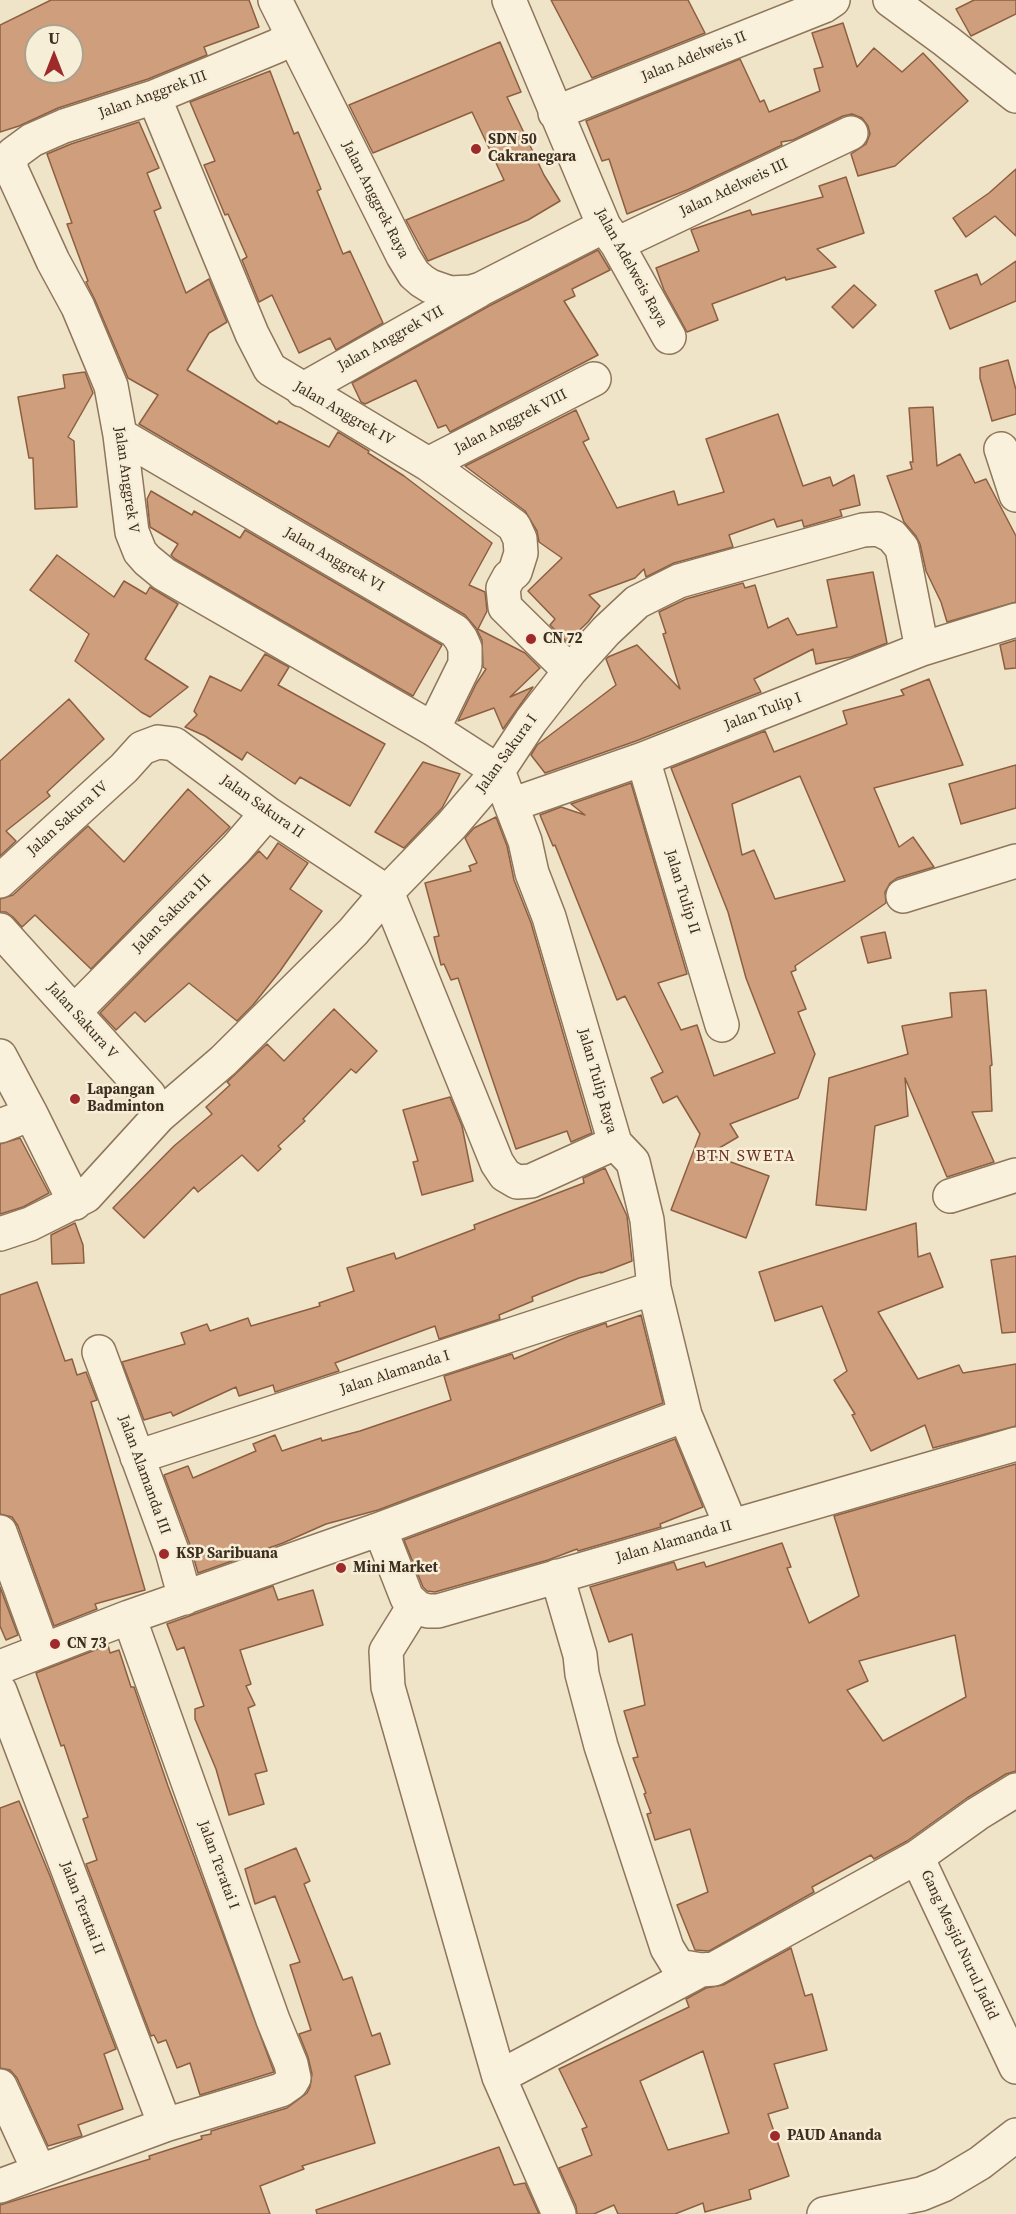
<!DOCTYPE html>
<html>
<head>
<meta charset="utf-8">
<style>
	body { margin:0 }
	#map { position:relative; width:1016px; height:2214px; overflow:hidden; background:#f0e4c8; font-family:"Source Serif 4",serif }
	canvas { display:block }
	.north { position:absolute; left:24px; top:24px; width:60px; height:60px; box-sizing:border-box; background:#f7eed8; border:2px solid #ada18e; border-radius:50%; rotate:0deg; font-size:16px; font-weight:700; line-height:24px; text-align:center; color:#3d2e20 }
	.north::after { content:''; display:block; margin:auto; width:21px; height:27px; background:#9e2a2b; clip-path:polygon(50% 0,100% 100%,50% 72%,0 100%) }
</style>
</head>
<body>
<div id="map">
<canvas width="1016" height="2214"></canvas>
<div class="north">U</div>
</div>
<script>
const context = document.querySelector('canvas').getContext('2d');
context.lineJoin = 'round';
function fill(path, color) {
  context.fillStyle = color;
  context.fill(path, 'evenodd');
}
function shape(rows) {
  const path = new Path2D();
  for (const r of rows) {
    path.moveTo(r[0], r[1]);
    for (let i = 2; i < r.length; i += 2) path.lineTo(r[i], r[i + 1]);
  }
  return path;
}
function stroke(path, color, width, dash) {
  context.strokeStyle = color;
  context.lineWidth = width;
  context.lineCap = dash ? 'butt' : 'round';
  context.setLineDash(dash || []);
  context.stroke(path);
}
function write(font, color, halo, rows, align = 'center') {
  context.font = font + ' "Source Serif 4",serif';
  context.lineWidth = 5;
  context.setLineDash([]);
  context.textBaseline = 'middle';
  context.strokeStyle = halo;
  context.fillStyle = color;
  for (const [text, x, y, turn = 0] of rows) {
    context.save();
    context.translate(x, y);
    context.rotate((+turn || 0) * Math.PI / 180);
    context.textAlign = isNaN(turn) ? turn : align;
    if (halo) context.strokeText(text, 0, 0);
    context.fillText(text, 0, 0);
    context.restore();
  }
}
const building = shape([
	[51,0,249,0,259,27,204,47,207,55,148,79,58,108,19,126,0,132,0,25,51,0],
	[36,36,72,36,72,72,36,72,36,36],
	[551,0,688,0,705,33,592,78,551,0],
	[974,0,1016,0,1016,14,971,36,956,9,974,0],
	[843,23,857,67,874,48,902,72,923,53,968,101,895,166,858,176,851,154,866,144,870,134,868,126,862,118,852,114,843,116,793,140,781,142,782,145,687,190,627,214,609,159,602,161,586,121,740,59,760,102,764,100,769,112,820,91,814,69,823,67,812,33,843,23],
	[500,42,521,92,507,97,544,175,560,201,528,220,428,261,406,220,504,180,472,112,373,153,349,105,500,42],
	[270,71,294,134,298,132,321,189,317,191,343,254,350,251,383,323,336,350,330,338,299,353,272,295,259,302,242,260,247,257,228,214,225,215,204,165,215,161,190,102,270,71],
	[139,122,159,168,147,173,161,208,154,211,186,293,209,279,227,322,209,333,187,370,277,424,279,421,329,447,338,432,369,451,368,453,404,476,492,543,469,585,485,592,487,611,478,629,525,653,540,668,510,697,533,687,503,729,494,708,458,721,476,684,486,669,483,667,482,640,476,628,465,615,139,424,158,395,128,378,95,300,86,282,88,281,67,224,72,223,47,154,71,144,139,122],
	[1016,169,1016,236,995,216,966,237,953,218,989,193,1016,169],
	[846,177,864,233,817,249,836,267,786,280,785,277,712,304,718,320,687,332,664,290,656,268,699,251,691,230,750,210,752,215,823,197,819,186,846,177],
	[598,250,610,270,572,289,575,296,564,301,598,355,450,432,446,425,438,428,416,380,365,404,361,402,352,383,489,306,598,250],
	[1016,261,1016,301,950,329,935,291,977,274,981,285,1016,261],
	[854,285,876,305,853,328,832,307,854,285],
	[1008,360,1016,390,1016,414,992,421,980,378,980,368,1008,360],
	[85,372,93,393,68,437,74,441,77,507,35,509,33,458,29,458,18,397,65,388,63,375,85,372],
	[933,407,937,466,960,454,975,483,986,479,1016,536,1016,602,947,622,941,602,926,571,920,544,916,536,904,522,887,476,912,469,910,462,913,462,909,408,933,407],
	[576,410,589,439,583,442,617,508,674,491,678,505,724,492,706,439,778,414,803,486,830,477,833,486,854,475,860,505,840,510,842,516,804,527,802,520,777,527,774,519,729,535,733,547,674,563,646,577,644,569,635,578,589,595,600,606,588,622,567,642,550,625,555,619,528,591,562,558,539,542,537,531,525,511,465,466,576,410],
	[151,491,192,515,194,511,240,538,245,530,442,645,413,696,175,559,171,555,178,544,150,527,147,499,151,491],
	[57,555,114,597,124,581,146,594,150,587,178,604,145,659,188,687,150,717,141,712,75,661,89,634,30,590,57,555],
	[873,572,887,643,851,657,816,664,813,649,754,679,761,692,636,741,545,773,531,755,537,745,616,685,606,659,608,657,637,645,680,689,663,634,666,633,659,612,686,599,743,583,745,588,755,585,768,628,788,618,797,635,837,627,827,580,873,572],
	[1016,640,1016,668,1005,669,1000,645,1016,640],
	[265,654,289,667,278,685,385,744,350,806,300,777,295,784,247,752,242,760,205,736,185,727,197,715,194,711,210,676,241,691,265,654],
	[929,679,963,765,874,788,899,847,913,837,934,867,897,878,890,883,885,892,886,903,795,966,796,970,791,972,806,1009,798,1012,815,1054,798,1098,730,1124,738,1137,709,1154,769,1176,746,1238,671,1210,700,1134,677,1096,663,1103,651,1078,663,1072,625,996,617,1000,555,845,553,846,540,815,561,807,585,815,571,804,631,783,687,974,658,983,681,1030,697,1025,714,1076,775,1053,746,978,728,912,671,768,765,731,774,752,847,724,843,711,904,695,901,690,929,679],
	[800,776,845,881,775,899,754,850,742,855,732,804,800,776],
	[69,699,104,739,47,792,50,796,6,831,16,841,0,856,0,761,69,699],
	[423,762,460,774,442,808,404,848,375,832,423,762],
	[1016,765,1016,808,961,824,949,784,1016,765],
	[188,789,230,827,91,969,35,915,22,927,13,917,6,912,0,912,0,899,13,895,88,826,124,862,188,789],
	[496,817,507,846,514,880,531,923,592,1133,571,1142,567,1131,516,1149,458,978,451,980,444,964,441,965,434,937,439,936,425,883,471,871,469,866,477,863,465,838,474,828,496,817],
	[278,843,308,863,290,889,322,911,280,971,253,1005,237,1021,189,983,145,1022,135,1012,116,1030,100,1013,259,851,267,859,278,843],
	[885,932,891,958,868,963,861,937,885,932],
	[986,990,992,1065,990,1066,992,1111,972,1112,994,1162,947,1177,905,1078,908,1116,875,1126,866,1210,816,1205,829,1078,908,1054,902,1026,952,1017,950,993,986,990],
	[334,1009,377,1051,356,1073,351,1069,303,1119,305,1121,278,1146,281,1149,258,1171,242,1155,198,1192,194,1187,144,1238,113,1208,174,1146,212,1114,206,1107,230,1085,227,1082,267,1044,284,1061,334,1009],
	[450,1097,462,1126,473,1181,422,1195,413,1162,418,1161,403,1110,450,1097],
	[20,1138,49,1193,23,1207,0,1214,0,1144,20,1138],
	[605,1168,627,1216,632,1261,601,1273,601,1272,579,1278,532,1297,533,1301,499,1315,500,1319,439,1339,435,1326,335,1363,339,1371,275,1392,273,1385,239,1396,236,1387,173,1416,171,1412,144,1420,122,1362,185,1344,181,1333,207,1324,210,1331,248,1318,251,1326,320,1306,319,1303,354,1291,347,1268,394,1253,396,1259,475,1229,474,1225,584,1183,583,1178,605,1168],
	[75,1223,83,1245,84,1263,52,1264,51,1235,75,1223],
	[916,1223,918,1257,930,1253,943,1287,878,1312,918,1379,959,1365,963,1373,1016,1364,1016,1426,933,1448,925,1425,871,1451,852,1415,855,1414,834,1380,847,1371,822,1306,775,1321,759,1272,916,1223],
	[1016,1256,1016,1332,1002,1333,991,1260,1016,1256],
	[37,1282,65,1361,72,1359,77,1375,86,1372,97,1400,91,1402,145,1590,95,1604,97,1609,54,1626,18,1526,12,1517,0,1514,0,1295,37,1282],
	[641,1315,663,1403,378,1510,326,1524,283,1543,198,1573,190,1545,164,1475,188,1466,193,1478,256,1451,253,1444,275,1435,282,1451,321,1438,322,1441,360,1431,451,1400,444,1376,512,1354,514,1359,569,1336,606,1323,607,1327,641,1315],
	[675,1439,703,1507,660,1524,661,1527,578,1551,577,1549,548,1560,435,1592,427,1591,423,1587,404,1540,675,1439],
	[1016,1464,1016,1771,1006,1774,967,1798,907,1841,874,1859,871,1855,812,1887,814,1892,709,1951,695,1950,677,1905,708,1892,690,1829,655,1840,647,1814,651,1813,644,1794,646,1793,633,1758,638,1757,624,1711,645,1705,632,1634,609,1642,590,1587,674,1562,677,1570,704,1562,706,1567,782,1543,791,1567,787,1568,809,1623,859,1596,834,1516,1016,1464],
	[955,1635,966,1697,883,1741,847,1690,868,1681,859,1661,955,1635],
	[273,1586,278,1600,313,1590,323,1625,240,1650,251,1684,246,1686,255,1705,248,1708,267,1771,255,1774,264,1804,229,1815,216,1769,195,1719,195,1709,204,1706,184,1647,177,1650,167,1624,273,1586],
	[0,1587,18,1635,6,1640,0,1626,0,1587],
	[108,1645,110,1653,119,1650,131,1687,134,1687,168,1786,274,2072,200,2095,190,2063,177,2068,166,2040,158,2043,154,2035,151,2036,86,1864,97,1860,83,1819,88,1817,64,1745,61,1746,36,1673,108,1645],
	[19,1801,50,1876,116,2049,104,2054,123,2109,78,2125,82,2136,48,2146,17,2078,10,2070,0,2068,0,1808,19,1801],
	[296,1848,310,1881,304,1884,343,1980,352,1977,372,2036,380,2033,390,2064,355,2076,375,2143,302,2166,304,2169,260,2186,270,2214,0,2214,0,2205,150,2159,149,2156,202,2139,201,2136,211,2134,211,2131,287,2108,307,2093,310,2087,312,2074,308,2057,299,2034,311,2030,290,1965,300,1962,275,1896,255,1904,245,1869,296,1848],
	[791,1948,805,1996,812,1994,827,2050,774,2064,788,2108,768,2114,789,2176,749,2190,751,2199,705,2212,703,2203,675,2214,618,2214,614,2205,594,2214,577,2214,576,2206,559,2168,592,2155,582,2129,587,2127,559,2069,689,2007,686,1999,706,1988,723,1985,791,1948],
	[703,2051,729,2133,668,2150,640,2081,703,2051],
	[499,2147,514,2185,525,2183,539,2214,317,2214,316,2210,499,2147]
]);
fill(building, '#cf9f7d');
stroke(building, '#8d5f41', 1.5);
const minor = shape([
	[275,0,403,256,414,274,422,281,430,286,450,293,471,292,481,289,604,226],
	[509,0,604,226,617,244,669,337],
	[890,0,946,41,1016,96],
	[293,36,277,46,154,97,64,126,32,140,13,154,10,161,12,171,53,261,78,307,111,386,120,435,132,532,140,552,147,560,164,574,433,729,498,771,525,841,532,873,549,917,615,1143,633,1162,647,1220,654,1288,685,1415,731,1526],
	[154,97,252,334,270,369,428,464,514,526,520,539,521,553,515,572,509,577,503,588,505,607,570,671],
	[555,113,824,6,833,0],
	[617,244,851,133],
	[302,390,478,291],
	[120,435,455,631,461,639,465,648,465,664,433,729],
	[1001,449,1016,495],
	[428,464,594,379],
	[643,759,722,1025],
	[511,805,643,759,922,649,1016,620],
	[0,881,124,768,142,748,158,742,174,744,267,813,387,892,497,1163,505,1175,517,1182,531,1181,615,1143],
	[903,896,1016,861],
	[0,930,149,1095,159,1116],
	[74,1012,236,849,267,813],
	[0,1056,31,1114,75,1203],
	[0,1126,31,1114],
	[950,1196,1016,1175],
	[0,1234,30,1224,86,1196,159,1116,223,1061,353,932,387,892,451,826,498,771,531,721,570,671,606,631,637,602,679,581,863,530,878,529,892,536,902,548,922,649],
	[99,1352,172,1551,185,1598],
	[137,1457,654,1288],
	[380,1529,407,1598,418,1608,428,1611,438,1611,1016,1444],
	[0,1532,43,1650],
	[557,1576,580,1655,582,1674,601,1746,667,1948,678,1966,701,1970,714,1969,917,1857,977,1814,1016,1790],
	[414,1606,386,1651,388,1687,499,2077,559,2214],
	[0,1667,129,1617,380,1529,685,1415],
	[0,1691,165,2125],
	[917,1857,1016,2067],
	[499,2077,701,1970],
	[0,2086,39,2171],
	[0,2186,165,2125,281,2090,291,2083,294,2078,291,2064,273,2020,129,1617],
	[824,2214,921,2194,943,2185,980,2163,1016,2135]
]);
stroke(minor, '#8d765c', 36);
stroke(minor, '#faf1dc', 33);
for (const [x, y, r, color] of [
	[476,149,6,"#9e2a2b"],
	[531,639,6,"#9e2a2b"],
	[75,1099,6,"#9e2a2b"],
	[164,1554,6,"#9e2a2b"],
	[341,1568,6,"#9e2a2b"],
	[55,1644,6,"#9e2a2b"],
	[775,2136,6,"#9e2a2b"]
]) {
  const dot = new Path2D();
  dot.arc(x, y, r, 0, 2 * Math.PI);
  context.fillStyle = color;
  context.fill(dot);
  stroke(dot, '#f7eed8', 2);
}
write('15px', '#3d2e20', '#f7eed8', [
	["Jalan Adelweis II",694,57,-22],
	["Jalan Anggrek III",153,95,-20],
	["Jalan Adelweis III",734,188,-25],
	["Jalan Anggrek Raya",375,200,63],
	["Jalan Adelweis Raya",631,268,61],
	["Jalan Anggrek VII",391,339,-29],
	["Jalan Anggrek IV",344,414,30],
	["Jalan Anggrek VIII",511,422,-27],
	["Jalan Anggrek V",126,480,82],
	["Jalan Anggrek VI",334,560,30],
	["Jalan Tulip I",763,712,-21],
	["Jalan Sakura I",507,754,-54],
	["Jalan Sakura II",262,807,35],
	["Jalan Sakura IV",68,819,-42],
	["Jalan Tulip II",682,892,73],
	["Jalan Sakura III",172,914,-45],
	["Jalan Sakura V",82,1021,48],
	["Jalan Tulip Raya",597,1081,74],
	["Jalan Alamanda I",395,1373,-18],
	["Jalan Alamanda III",144,1475,70],
	["Jalan Alamanda II",674,1542,-16],
	["Jalan Teratai I",218,1865,70],
	["Jalan Teratai II",82,1908,69],
	["Gang Mesjid Nurul Jadid",959,1945,65]
]);
write('bold 15px', '#3d2e20', '#f7eed8', [
	["SDN 50",488,140],
	["Cakranegara",488,157],
	["CN 72",543,639],
	["Lapangan",87,1090],
	["Badminton",87,1107],
	["KSP Saribuana",176,1554],
	["Mini Market",353,1568],
	["CN 73",67,1644],
	["PAUD Ananda",787,2136]
], 'left');
context.letterSpacing = '1.5px';
write('16px', '#6b2e1e', '#f7eed8', [
	["BTN SWETA",746,1157]
]);
context.letterSpacing = '0px';
</script>
</body>
</html>
